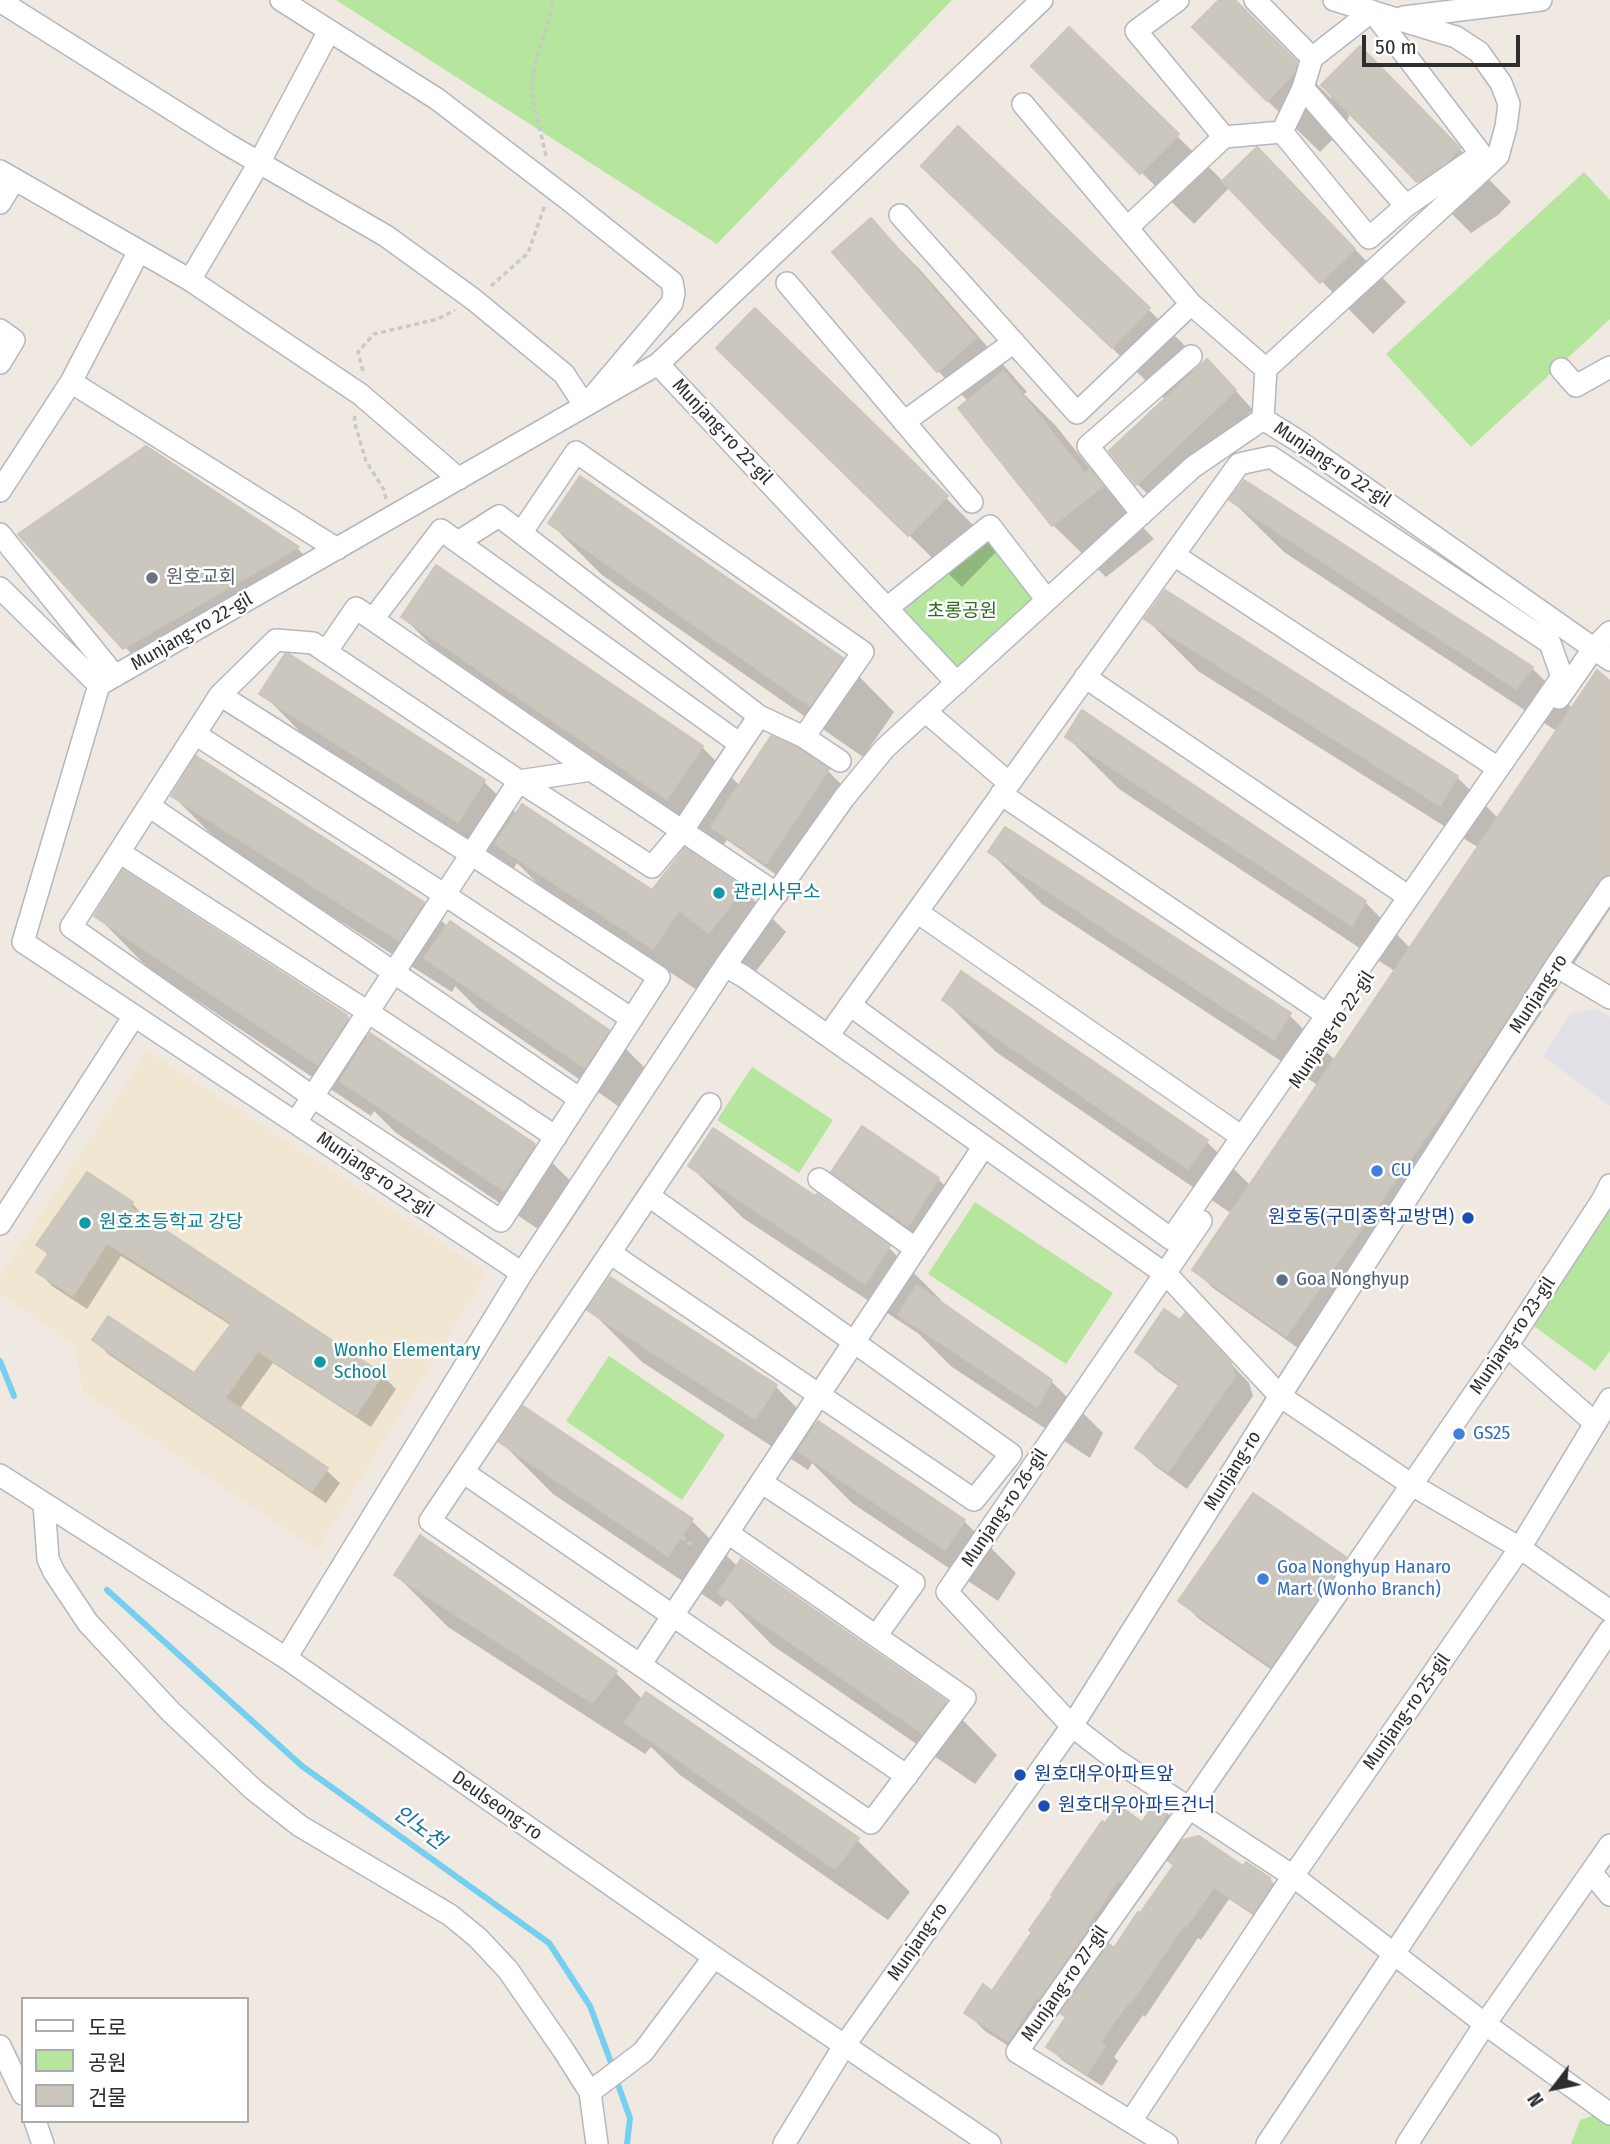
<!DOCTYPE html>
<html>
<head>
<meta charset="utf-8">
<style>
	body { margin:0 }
	#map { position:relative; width:1610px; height:2144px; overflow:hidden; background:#efe9e1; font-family:"Fira Sans Condensed","Noto Sans KR",sans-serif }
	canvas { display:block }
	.legend { position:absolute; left:21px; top:1997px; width:228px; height:126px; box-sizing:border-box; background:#fff; border:2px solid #ababab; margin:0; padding:9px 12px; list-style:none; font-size:21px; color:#2e2e2e }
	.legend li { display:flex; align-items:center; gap:14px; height:35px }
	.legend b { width:35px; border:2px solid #ababab }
	.north { position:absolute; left:1519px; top:2053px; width:70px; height:70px; -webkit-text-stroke:5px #fff; paint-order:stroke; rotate:238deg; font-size:19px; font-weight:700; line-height:28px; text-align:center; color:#2e2e2e }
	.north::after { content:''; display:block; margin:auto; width:24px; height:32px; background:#2e2e2e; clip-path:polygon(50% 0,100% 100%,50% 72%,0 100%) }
	.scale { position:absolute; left:1362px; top:35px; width:158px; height:32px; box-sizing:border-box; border:4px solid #2e2e2e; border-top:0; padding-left:9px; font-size:21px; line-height:24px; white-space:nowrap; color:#2e2e2e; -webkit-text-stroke:5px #fff; paint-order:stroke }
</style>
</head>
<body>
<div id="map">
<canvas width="1610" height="2144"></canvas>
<ul class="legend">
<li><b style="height:9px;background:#fff"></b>도로</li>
<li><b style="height:19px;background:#b6e59e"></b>공원</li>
<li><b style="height:19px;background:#cbc7bf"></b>건물</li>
</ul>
<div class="north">N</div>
<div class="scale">50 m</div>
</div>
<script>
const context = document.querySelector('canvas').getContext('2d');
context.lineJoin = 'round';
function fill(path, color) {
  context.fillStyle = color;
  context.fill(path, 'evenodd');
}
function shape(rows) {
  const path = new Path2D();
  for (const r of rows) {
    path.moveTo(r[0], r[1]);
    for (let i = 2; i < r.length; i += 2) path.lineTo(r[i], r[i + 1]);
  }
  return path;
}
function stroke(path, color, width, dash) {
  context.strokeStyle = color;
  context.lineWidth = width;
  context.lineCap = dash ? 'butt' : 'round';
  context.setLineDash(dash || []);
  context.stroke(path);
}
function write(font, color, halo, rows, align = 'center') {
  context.font = font + ' "Fira Sans Condensed","Noto Sans KR",sans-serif';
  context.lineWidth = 5;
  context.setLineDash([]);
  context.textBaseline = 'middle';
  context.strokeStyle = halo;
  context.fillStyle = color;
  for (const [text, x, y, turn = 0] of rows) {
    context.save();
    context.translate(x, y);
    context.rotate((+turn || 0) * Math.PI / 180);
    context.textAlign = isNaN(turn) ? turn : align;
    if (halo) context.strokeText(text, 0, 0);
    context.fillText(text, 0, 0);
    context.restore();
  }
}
fill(shape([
	[1596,1009,1610,1017,1610,1106,1543,1056,1570,1013]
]), '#e3e1e8');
fill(shape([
	[148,1051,487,1273,317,1550,83,1392,74,1344,0,1294,0,1276]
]), '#f0e6d1');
fill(shape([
	[336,0,952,0,717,244],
	[1584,172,1610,200,1610,319,1471,447,1386,354],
	[988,540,1034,599,957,671,903,609],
	[752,1067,833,1120,799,1173,717,1120],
	[1607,1174,1610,1176,1610,1351,1595,1371,1519,1315],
	[975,1202,1113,1293,1066,1364,928,1274],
	[609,1356,725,1435,682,1500,566,1421],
	[1610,2110,1610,2144,1571,2144,1580,2120]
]), '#b6e59e');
fill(shape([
	[1221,0,1232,0,1331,98,1333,95,1412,100,1511,202,1498,215,1471,233,1350,112,1346,126,1320,152,1246,80],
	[1086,118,1177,136,1224,182,1309,202,1406,302,1373,334,1230,187,1194,224],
	[923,166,1148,309,1201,362,1193,370,1195,372,1225,379,1253,410,1156,502,1137,484,1111,451,1166,400],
	[871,220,923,273,1027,392,1024,394,1056,426,1105,487,1154,539,1106,577,1053,525,961,408,969,402,938,371,835,252],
	[771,400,946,498,998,550,962,587],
	[146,448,297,548,315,566,143,666,125,647],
	[1244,482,1532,668,1573,709,1610,684,1610,909,1493,1086,1305,1353,1213,1288,1194,1270,1232,1214,996,1052,944,1000,1206,1141,1251,1186,1319,1086,1042,904,990,852,1289,1015,1336,1061,1396,972,1119,789,1067,737,1365,902,1411,949,1479,848,1198,671,1146,619,1457,777,1499,819,1558,732,1284,552,1231,500],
	[550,523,842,659,894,712,863,757,602,575],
	[403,617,702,747,740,786,797,750,828,771,846,789,785,881,727,840,720,850,455,669],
	[289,656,484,782,517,814,652,892,743,889,786,932,753,975,723,951,697,990,541,887,517,863,511,873,314,746,262,693],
	[173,796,423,903,448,927,608,1031,660,1083,637,1119,479,1010,455,986,452,992,225,848],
	[96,915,346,1016,369,1039,371,1035,534,1145,587,1197,557,1242,395,1132,374,1111,371,1116,148,968],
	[862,1128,938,1179,957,1198,927,1243,852,1190,833,1171],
	[690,1166,889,1248,941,1300,939,1303,1051,1381,1103,1433,1090,1458,952,1367,919,1334,743,1218],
	[87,1174,132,1203,145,1218,382,1375,396,1389,371,1427,273,1363,239,1410,326,1470,340,1483,326,1503,108,1354,95,1340,195,1376,232,1326,121,1256,87,1309,52,1286,39,1272,49,1256,38,1244],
	[590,1310,775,1386,816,1427,964,1521,1016,1573,998,1601,852,1503,812,1463,808,1470,642,1362],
	[1203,1334,1249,1383,1253,1396,1187,1489,1155,1466,1137,1448,1180,1387,1156,1370,1137,1351],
	[524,1408,692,1521,738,1567,741,1562,945,1702,997,1755,975,1784,772,1645,727,1599,721,1607,553,1494,501,1442],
	[420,1538,616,1673,643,1700,857,1840,910,1892,888,1920,680,1775,651,1747,645,1754,448,1627,396,1575],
	[1345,1559,1363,1577,1290,1683,1199,1619,1180,1600],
	[1162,1808,1181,1827,1183,1834,1180,1843,1198,1838,1244,1869,1269,1879,1284,1894,1268,1925,1229,1899,1201,1940,1198,1938,1145,2017,1143,2015,1114,2057,1118,2061,1102,2086,1063,2061,1049,2047,1068,2018,1061,2011,1058,2016,1056,2014,1027,2058,985,2031,966,2012,993,1993,1142,1824],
	[1168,1859,1175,1866,1115,1950,1107,1951,1103,1947,1137,1897,1140,1899]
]), '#0003');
stroke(shape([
	[0,1361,14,1396],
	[107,1590,302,1766,549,1943,590,2006,613,2068],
	[616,2079,630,2118,627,2144]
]), '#75cff0', 6);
const building = shape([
	[1219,0,1235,0,1297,62,1294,73,1267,101,1192,27,1219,0],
	[1069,27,1179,134,1140,174,1031,66,1069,27],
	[1360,46,1460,148,1446,163,1417,182,1321,85,1360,46],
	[958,126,1150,308,1112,348,921,166,958,126],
	[1257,147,1355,249,1320,283,1222,181,1257,147],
	[871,218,976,338,937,372,832,252,871,218],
	[755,308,948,496,908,536,716,348,755,308],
	[1207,359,1236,390,1136,485,1109,451,1207,359],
	[1004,371,1085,474,1090,469,1103,486,1052,526,958,408,1004,371],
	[146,446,299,547,123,649,18,534,146,446],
	[580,476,843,658,810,706,548,523,580,476],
	[1244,480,1533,667,1516,689,1229,500,1244,480],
	[436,565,703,746,667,799,401,617,436,565],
	[1165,590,1458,776,1440,806,1144,619,1165,590],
	[285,654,289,654,485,780,458,822,259,694,285,654],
	[1597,670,1610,681,1610,874,1599,880,1475,1067,1286,1336,1192,1270,1597,670],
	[1082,710,1366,901,1352,926,1065,737,1082,710],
	[771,736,798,748,829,769,766,864,711,827,771,736],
	[196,756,424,902,399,941,171,796,196,756],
	[522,804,652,890,685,848,744,888,709,933,679,910,653,949,495,844,522,804],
	[1005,827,1291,1013,1274,1040,988,852,1005,827],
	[123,870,347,1015,348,1018,318,1065,94,916,123,870],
	[450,921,609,1030,585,1068,424,958,450,921],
	[961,971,1208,1140,1188,1169,942,1000,961,971],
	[370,1033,535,1144,504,1191,340,1081,370,1033],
	[862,1126,939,1178,908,1226,831,1172,862,1126],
	[713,1128,815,1196,817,1194,890,1246,865,1284,688,1166,713,1128],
	[87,1172,133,1202,130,1207,383,1374,356,1415,258,1351,225,1398,328,1468,312,1491,92,1340,108,1316,194,1373,232,1323,107,1243,73,1296,36,1272,49,1253,36,1245,87,1172],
	[610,1277,777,1385,755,1419,587,1310,610,1277],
	[917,1285,1052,1380,1037,1407,898,1315,917,1285],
	[1164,1309,1180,1320,1185,1313,1231,1363,1235,1376,1168,1472,1135,1448,1180,1384,1135,1352,1164,1309],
	[523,1406,693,1519,668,1556,499,1442,523,1406],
	[818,1421,965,1520,945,1550,798,1451,818,1421],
	[1253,1493,1346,1557,1271,1666,1178,1601,1253,1493],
	[420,1535,617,1671,592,1703,394,1575,420,1535],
	[741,1559,946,1701,922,1733,718,1593,741,1559],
	[646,1692,859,1838,835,1869,625,1723,646,1692],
	[1156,1802,1164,1807,1166,1814,1162,1824,1121,1882,1118,1880,1086,1928,1088,1929,1039,1999,1037,1997,1008,2041,964,2013,983,1984,992,1991,1032,1932,1029,1930,1053,1896,1051,1895,1102,1821,1105,1823,1118,1805,1142,1822,1156,1802],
	[1199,1836,1243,1866,1246,1862,1270,1878,1271,1885,1253,1913,1214,1887,1186,1927,1184,1925,1130,2004,1128,2003,1100,2042,1105,2046,1087,2074,1046,2047,1066,2017,1060,2013,1109,1944,1114,1948,1138,1912,1140,1913,1174,1865,1168,1861,1183,1840,1199,1836]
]);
fill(building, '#cbc7bf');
stroke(building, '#cbc5ba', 2);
const minor = shape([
	[1255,0,1312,58],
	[0,1,227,144,386,236,473,299,564,374,585,406,672,303,674,293,672,282,569,200,437,99,281,0],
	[1372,11,1481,154,1406,206,1303,88,1312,58,1372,11],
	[1404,17,1541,0],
	[1023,104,1191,304,1266,369],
	[1282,132,1303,88],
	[1224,137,1282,132,1369,238,1406,206],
	[0,171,190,280,360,394,459,479],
	[0,203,14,180],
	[900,215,1077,413,1191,304],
	[1127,228,1224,137,1136,31,1178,0],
	[190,280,259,163,329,31],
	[787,283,972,502],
	[0,330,14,340,0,363],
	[658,364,1042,0],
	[1561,369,1576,386,1610,367],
	[71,382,139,251],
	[1263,419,1266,369,1498,156,1506,127,1509,104,1501,83,1479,52,1456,37,1334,0],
	[904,422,1014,342],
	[0,491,71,382,337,549],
	[1142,514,1088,446,1191,356],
	[0,534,115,676],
	[458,542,499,516,759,716,804,737,863,652,576,452,521,533],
	[1174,555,1498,768],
	[0,588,99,685],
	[887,608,990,526,1047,600],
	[373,619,441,530,740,744],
	[326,652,356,608,591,770],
	[1085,677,1409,897],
	[220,695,71,927,313,1097,501,1221,659,977,471,854,220,695,276,640,313,643,519,781,652,867,683,830,759,716],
	[1559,698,1594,648,1610,632],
	[925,711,1009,783],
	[195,734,445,895,632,1019],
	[804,737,840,761],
	[1001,794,1327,1015],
	[149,806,580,1099],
	[119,852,368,1012,556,1137],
	[917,912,1242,1137],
	[725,966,743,976,1168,1276,1280,1396,1412,1485,1520,1548,1610,1611],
	[1556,966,1610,998],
	[828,1036,850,1005,1239,464,1271,457,1550,643,1562,677,1171,1239,850,1005],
	[710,1104,430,1521,871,1823,965,1698,728,1533],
	[296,1122,519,781,591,770,777,894],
	[819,1179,916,1249],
	[1201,1221,947,1592,1072,1726,1116,1760,1293,1876,1485,2024,1610,2114],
	[0,1224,134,1016],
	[610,1253,974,1500,1011,1454,649,1196],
	[522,1273,23,942,99,685,658,364,957,683],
	[1507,1346,1595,1423],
	[463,1472,907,1776],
	[0,1475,286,1658,714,1957,990,2144],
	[761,1482,914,1583,876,1636],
	[44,1503,48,1559,54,1572,88,1623,171,1712,254,1790,300,1826,450,1915,478,1938,508,1970,564,2051,590,2092,597,2144],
	[286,1658,522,1273,725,966,844,798,885,748,1193,467,1263,419,1300,442,1610,660],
	[640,1665,984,1146],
	[1591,1872,1610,1895],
	[0,2046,23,2094],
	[590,2092,643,2052,714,1957],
	[35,2121,43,2144],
	[1131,2121,1293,1876,1520,1548,1610,1399],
	[784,2144,844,2046,1072,1726,1280,1396,1556,966,1610,887],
	[1167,2144,1017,2052,1190,1807,1507,1346,1603,1199,1610,1185],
	[1267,2144,1610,1630],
	[1407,2144,1485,2024,1610,1845]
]);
stroke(minor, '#b4b7c1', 24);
stroke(shape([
	[546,156,531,91,535,65,552,9,551,0],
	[491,286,528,253,545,205],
	[363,371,358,352,374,334,438,319,455,310],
	[355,416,354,421,366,461,384,490,386,499],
	[681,1537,694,1546]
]), '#c9c9c9', 3.5, [5, 3.5]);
stroke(minor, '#fff', 21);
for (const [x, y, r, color] of [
	[152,578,7,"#6b7280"],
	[719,893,7,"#0f9aa8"],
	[1377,1171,7,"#3f7fe0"],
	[1468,1218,7,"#1a4fb4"],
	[85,1223,7,"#0f9aa8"],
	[1282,1280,7,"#5c6f8a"],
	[320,1362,7,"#0f9aa8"],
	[1459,1434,7,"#3f7fe0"],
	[1263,1579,7,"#3f7fe0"],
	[1020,1775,7,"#1a4fb4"],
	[1044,1806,7,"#1a4fb4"]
]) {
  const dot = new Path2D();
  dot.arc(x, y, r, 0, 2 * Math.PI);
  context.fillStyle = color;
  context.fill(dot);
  stroke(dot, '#fff', 2.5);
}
write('19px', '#2e2e2e', '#fff', [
	["Munjang-ro 22-gil",722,432,47],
	["Munjang-ro 22-gil",1332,465,34],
	["Munjang-ro 22-gil",192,632,-30],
	["Munjang-ro",1539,994,-57],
	["Munjang-ro 22-gil",1332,1030,-56],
	["Munjang-ro 22-gil",375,1175,34],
	["Munjang-ro 23-gil",1513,1336,-56],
	["Munjang-ro",1233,1471,-58],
	["Munjang-ro 26-gil",1005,1508,-56],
	["Munjang-ro 25-gil",1407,1712,-55],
	["Deulseong-ro",497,1806,35],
	["Munjang-ro",918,1942,-55],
	["Munjang-ro 27-gil",1065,1984,-55]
]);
write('19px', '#5b616d', '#fff', [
	["원호교회",166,578]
], 'left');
write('19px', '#2c6e1b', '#fff', [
	["초롱공원",962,612]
]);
write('19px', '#0d838f', '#fff', [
	["관리사무소",733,893],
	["원호초등학교 강당",99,1223],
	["Wonho Elementary",334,1351],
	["School",334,1373]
], 'left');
write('19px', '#366cbe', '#fff', [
	["CU",1391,1171],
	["GS25",1473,1434],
	["Goa Nonghyup Hanaro",1277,1568],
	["Mart (Wonho Branch)",1277,1590]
], 'left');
write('19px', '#164399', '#fff', [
	["원호동(구미중학교방면)",1454,1218,"right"],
	["원호대우아파트앞",1034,1775],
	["원호대우아파트건너",1058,1806]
], 'left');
write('19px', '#4e5e75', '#fff', [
	["Goa Nonghyup",1296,1280]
], 'left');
write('italic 21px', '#0d6fa3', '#fff', [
	["인노천",419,1828,36]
]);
</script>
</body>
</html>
